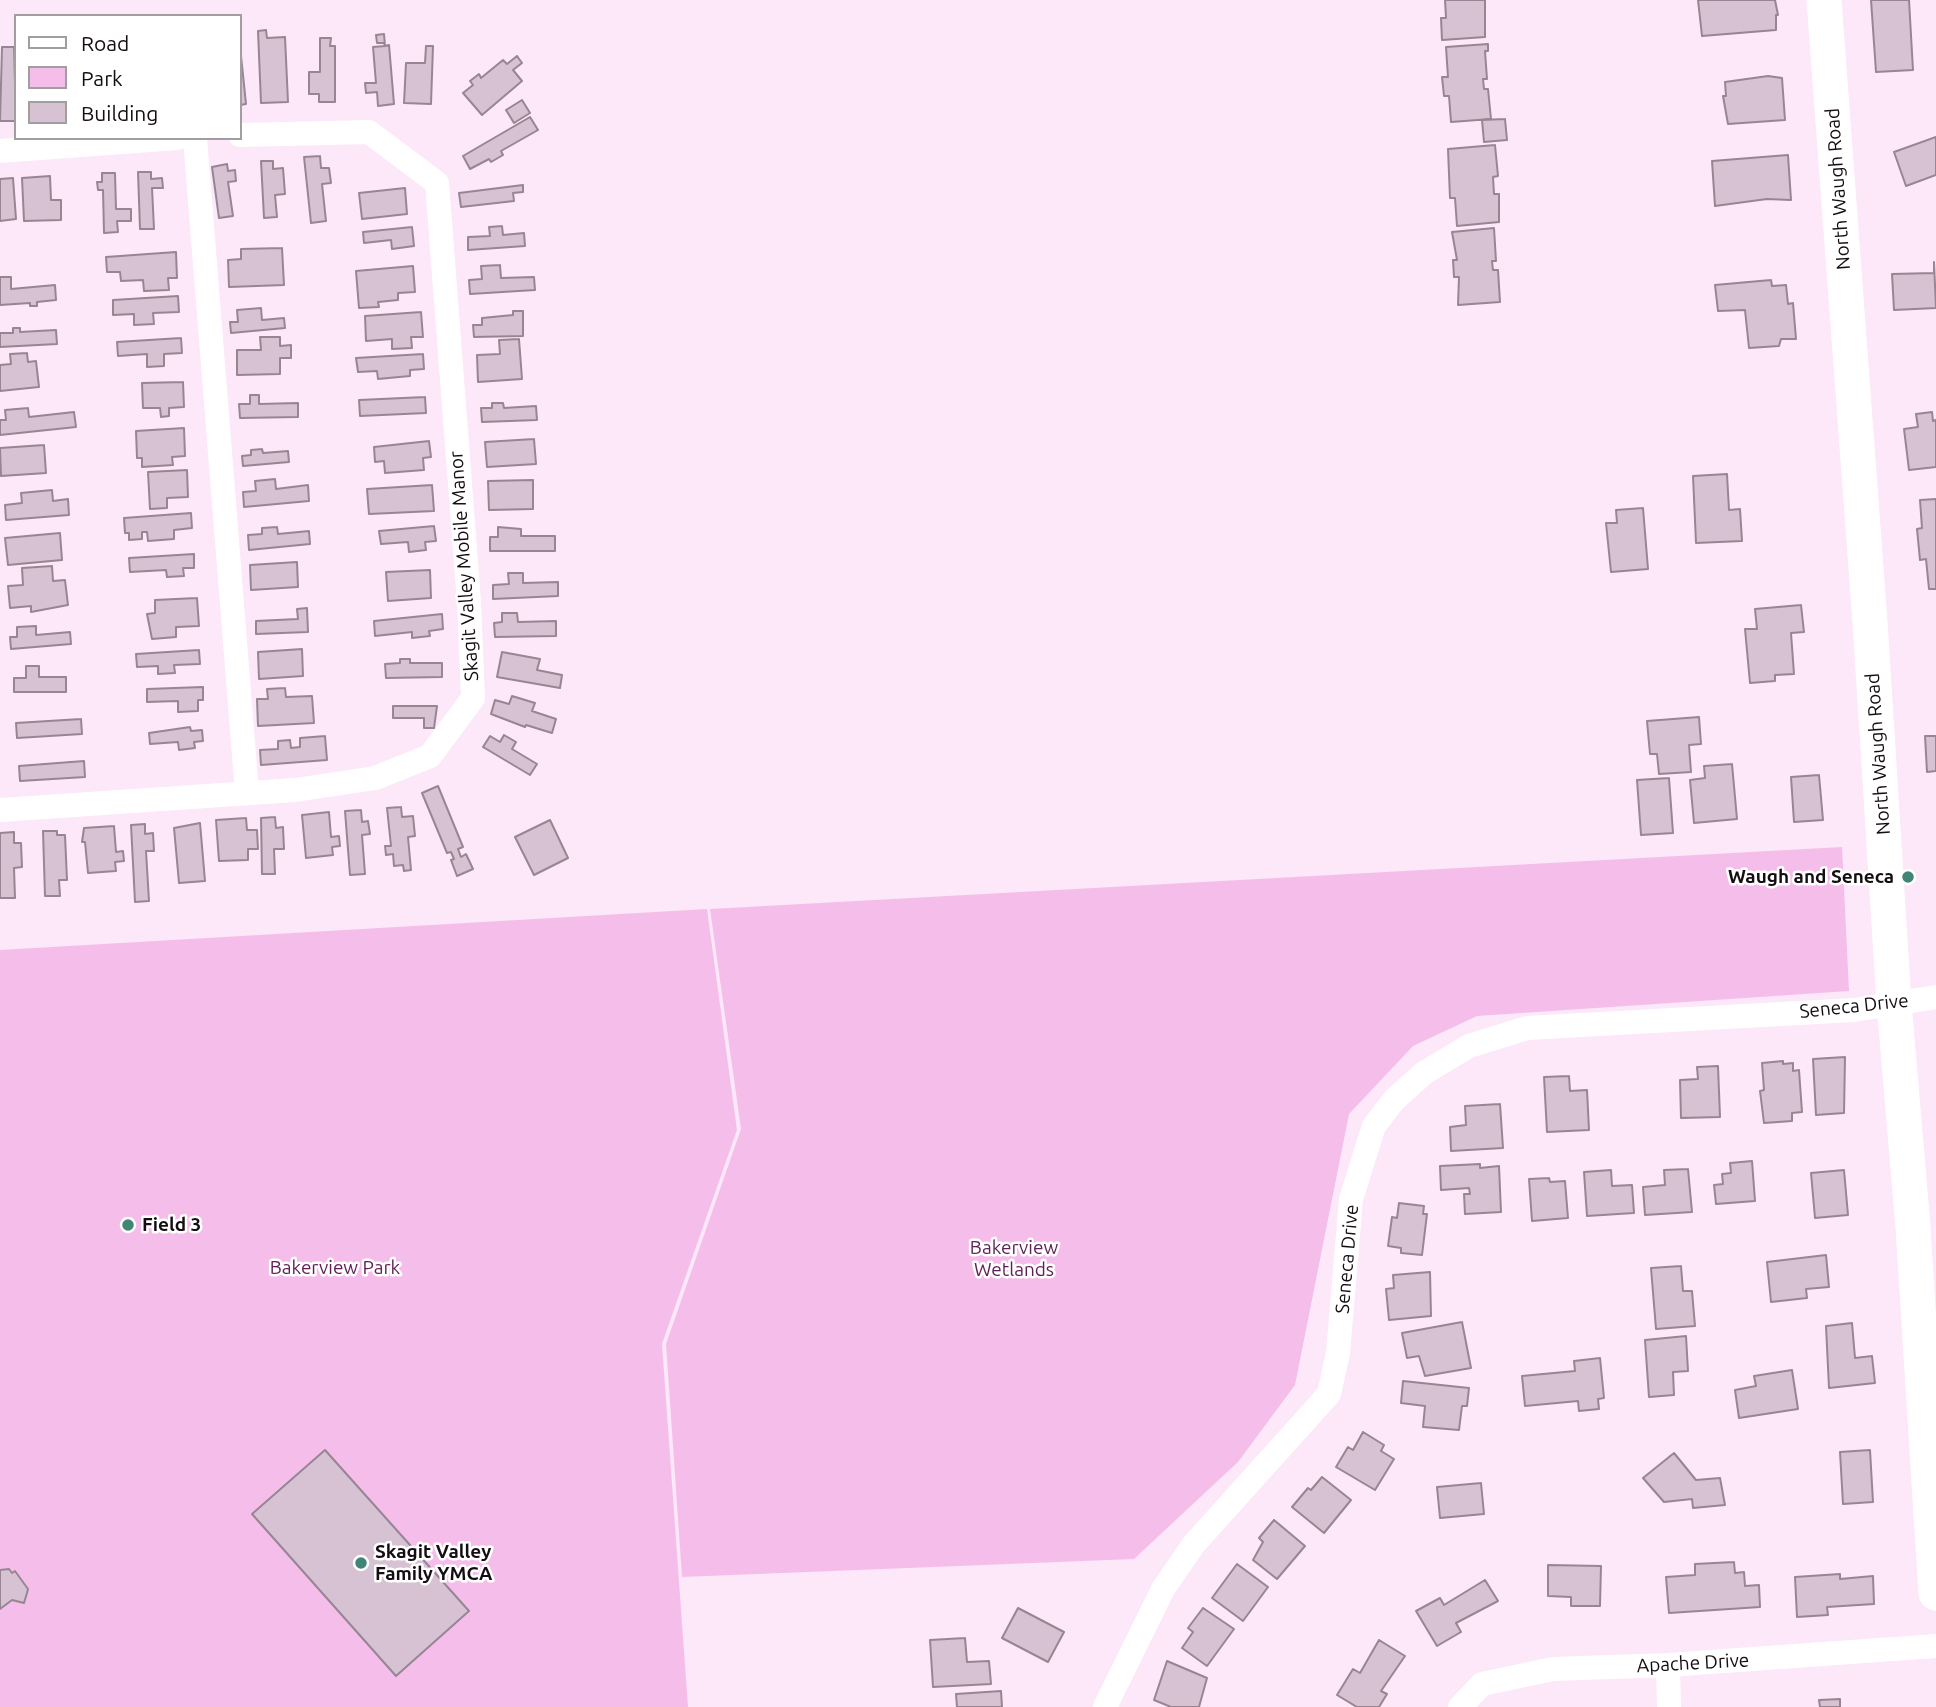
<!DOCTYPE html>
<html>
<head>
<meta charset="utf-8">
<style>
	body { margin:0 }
	#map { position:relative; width:1936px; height:1707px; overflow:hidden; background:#fce8f8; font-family:Ubuntu,sans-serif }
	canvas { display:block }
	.legend { position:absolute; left:14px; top:14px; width:228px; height:126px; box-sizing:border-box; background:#fff; border:2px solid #a19ea0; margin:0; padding:9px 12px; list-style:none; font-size:21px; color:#140d12 }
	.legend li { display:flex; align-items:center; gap:14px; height:35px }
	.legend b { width:35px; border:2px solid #a19ea0 }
</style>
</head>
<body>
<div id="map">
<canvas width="1936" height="1707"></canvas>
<ul class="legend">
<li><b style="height:9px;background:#fff"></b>Road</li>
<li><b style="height:19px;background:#f5beea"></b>Park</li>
<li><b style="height:19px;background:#d6c2d2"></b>Building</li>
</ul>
</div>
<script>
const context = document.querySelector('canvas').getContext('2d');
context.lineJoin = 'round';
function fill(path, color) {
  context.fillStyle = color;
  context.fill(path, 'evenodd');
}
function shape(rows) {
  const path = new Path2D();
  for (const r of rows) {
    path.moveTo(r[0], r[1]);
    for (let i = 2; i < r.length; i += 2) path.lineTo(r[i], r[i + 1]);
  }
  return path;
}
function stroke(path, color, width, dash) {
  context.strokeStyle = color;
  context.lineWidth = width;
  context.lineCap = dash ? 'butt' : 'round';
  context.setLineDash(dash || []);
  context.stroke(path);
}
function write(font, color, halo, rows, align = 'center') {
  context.font = font + ' Ubuntu,sans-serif';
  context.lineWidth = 5;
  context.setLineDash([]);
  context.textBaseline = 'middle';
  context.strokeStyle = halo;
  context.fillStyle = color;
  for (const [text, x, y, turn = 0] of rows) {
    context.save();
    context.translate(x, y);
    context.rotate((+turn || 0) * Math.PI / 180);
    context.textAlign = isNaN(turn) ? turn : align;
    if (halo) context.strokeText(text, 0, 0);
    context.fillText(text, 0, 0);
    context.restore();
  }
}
fill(shape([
	[1842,847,1849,991,1477,1016,1413,1046,1349,1114,1295,1385,1238,1462,1134,1559,682,1577,666,1344,741,1129,710,909],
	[707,909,737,1130,662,1344,688,1707,0,1707,0,950]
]), '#f5beea');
const building = shape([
	[1445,0,1485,0,1485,37,1442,40,1441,18,1446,18,1445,0],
	[1698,0,1775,0,1778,15,1776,15,1776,30,1702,36,1698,0],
	[1871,0,1909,0,1913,70,1876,72,1871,0],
	[266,30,267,38,285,37,288,102,261,103,258,31,266,30],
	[384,34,385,46,389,45,394,104,378,106,377,92,366,93,365,83,376,83,373,47,385,46,384,43,377,43,376,35,384,34],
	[320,38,331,38,330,46,335,46,335,102,319,102,319,94,309,94,309,72,320,72,320,38],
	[1488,44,1488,51,1485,51,1487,79,1483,79,1484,89,1488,89,1491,119,1451,122,1449,96,1444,96,1442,77,1448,77,1446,47,1488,44],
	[240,46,246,104,240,105,240,46],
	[426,46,433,46,431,104,404,103,406,63,425,63,426,46],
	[2,47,14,47,16,121,0,121,2,47],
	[517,56,522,63,513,70,522,81,482,115,463,93,473,85,470,81,479,74,481,78,503,60,507,64,517,56],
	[1768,76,1782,78,1785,120,1728,124,1723,96,1726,96,1725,82,1768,76],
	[522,100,530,113,514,123,506,110,522,100],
	[530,117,538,130,501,151,503,155,491,162,489,159,470,169,463,156,530,117],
	[1505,119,1507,140,1484,142,1482,120,1505,119],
	[1936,137,1936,175,1906,186,1894,152,1936,137],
	[1495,145,1498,176,1493,177,1494,194,1499,194,1499,222,1457,226,1455,198,1450,198,1448,149,1495,145],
	[1788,155,1791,200,1767,199,1715,206,1712,161,1788,155],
	[320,156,321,168,329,168,331,183,322,184,326,221,311,223,304,157,320,156],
	[261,161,273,161,273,169,283,168,285,194,275,195,277,217,264,218,261,161],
	[227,164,228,171,235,170,236,181,228,182,233,216,219,218,212,167,227,164],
	[138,172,151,172,151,179,162,178,163,188,152,188,154,229,140,229,138,172],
	[102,173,115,173,116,209,131,209,131,221,117,221,118,232,104,233,103,190,98,190,97,182,102,182,102,173],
	[50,176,51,200,61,200,61,220,24,221,22,178,50,176],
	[13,178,16,219,0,221,0,179,13,178],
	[523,185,523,192,513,193,514,201,461,207,459,193,523,185],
	[405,188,407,214,362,219,359,193,405,188],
	[502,226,503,235,524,233,525,246,468,250,468,237,490,236,489,227,502,226],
	[412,227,414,246,392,249,391,240,364,243,363,232,412,227],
	[1494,228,1496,261,1492,261,1493,270,1498,270,1500,302,1458,305,1459,277,1454,277,1453,260,1457,260,1452,232,1494,228],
	[282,248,284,285,229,287,228,260,241,259,241,249,282,248],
	[176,252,177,278,168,278,169,290,144,291,143,280,121,281,120,272,107,272,106,257,176,252],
	[1934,262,1936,308,1894,310,1892,274,1934,273,1934,262],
	[500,265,501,278,534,277,535,290,470,294,469,280,482,279,481,266,500,265],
	[413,266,415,292,398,293,398,300,378,302,379,307,359,308,356,271,413,266],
	[0,277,11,277,11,289,55,285,56,300,37,302,37,306,30,306,30,303,0,305,0,277],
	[1771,280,1772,286,1786,285,1788,304,1793,303,1796,339,1781,339,1779,346,1749,348,1745,310,1718,311,1715,285,1771,280],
	[178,296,179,312,153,313,154,324,134,325,134,314,113,315,113,300,178,296],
	[261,308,262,320,284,318,285,328,231,333,230,322,238,322,237,310,261,308],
	[513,311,523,311,523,336,474,337,473,325,482,325,482,318,513,315,513,311],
	[421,312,423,337,411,337,412,348,392,349,392,339,366,341,365,316,421,312],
	[13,328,20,328,20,332,56,330,57,344,0,347,0,333,13,333,13,328],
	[260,337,280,337,280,346,291,345,291,358,280,358,280,374,237,375,237,350,261,350,260,337],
	[181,338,182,353,164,354,164,366,147,367,147,354,118,356,117,342,181,338],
	[519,339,522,379,478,382,477,355,500,354,499,340,519,339],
	[27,353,28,362,36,361,39,387,0,391,0,365,11,364,10,354,27,353],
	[423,354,424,369,410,370,410,376,378,379,377,371,358,372,356,358,423,354],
	[183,382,184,407,169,408,169,416,161,417,160,408,143,408,142,383,183,382],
	[250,395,259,395,259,404,298,403,298,417,240,418,239,404,250,404,250,395],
	[425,397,426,413,360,416,359,400,425,397],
	[492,403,503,403,504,408,536,406,537,420,482,422,481,408,492,408,492,403],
	[28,408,29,417,74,412,76,427,0,435,0,420,6,420,5,410,28,408],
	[1932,412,1933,421,1936,420,1936,467,1909,470,1904,429,1918,427,1916,414,1932,412],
	[184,428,185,456,172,457,173,465,142,467,142,458,137,458,136,431,184,428],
	[534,439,536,464,487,467,485,442,534,439],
	[429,441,431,457,423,458,424,470,385,473,384,461,375,462,374,447,429,441],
	[44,445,46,473,1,476,0,448,44,445],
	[262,449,263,453,288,451,289,462,243,466,242,456,251,455,251,450,262,449],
	[187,470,188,497,167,498,167,508,150,509,148,472,187,470],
	[1727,474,1729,510,1740,509,1742,541,1696,543,1693,476,1727,474],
	[275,479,276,489,308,485,309,501,244,507,243,492,256,491,255,481,275,479],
	[533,480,533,509,489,510,488,481,533,480],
	[432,485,434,511,369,514,367,489,432,485],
	[52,490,53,501,68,499,69,515,6,520,5,505,22,503,21,493,52,490],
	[1936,499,1936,589,1929,589,1926,559,1920,560,1917,529,1922,528,1920,500,1936,499],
	[1643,508,1648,569,1611,572,1606,523,1617,523,1616,510,1643,508],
	[191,513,192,528,174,530,174,539,148,541,147,532,142,532,142,539,129,540,129,533,125,533,124,518,191,513],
	[434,526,436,541,425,542,426,550,409,552,408,542,381,544,379,531,434,526],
	[277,527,278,534,309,531,310,544,249,550,248,535,262,534,262,528,277,527],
	[498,527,521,529,521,536,555,536,555,551,490,551,490,537,498,537,498,527],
	[60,533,62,560,8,565,5,538,60,533],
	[194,554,194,568,183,568,184,576,167,577,166,570,130,572,129,558,194,554],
	[297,562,298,587,251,590,250,565,297,562],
	[52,566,53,581,65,580,68,605,31,612,31,606,10,608,8,586,23,585,22,568,52,566],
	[430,570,431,598,388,601,386,572,430,570],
	[508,573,523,573,523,583,558,582,558,596,493,599,493,585,509,584,508,573],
	[197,598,199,626,176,627,176,637,152,639,147,614,155,613,155,600,197,598],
	[1801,605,1804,632,1791,633,1794,674,1775,675,1775,681,1750,683,1745,629,1757,629,1755,609,1801,605],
	[307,608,308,632,256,634,256,621,298,619,297,609,307,608],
	[502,613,517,613,518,622,556,621,556,636,495,637,494,623,502,622,502,613],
	[442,614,443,629,429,631,430,636,412,638,412,632,375,636,374,621,442,614],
	[36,626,36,635,70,632,71,644,11,649,10,637,17,637,17,627,36,626],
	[302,649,303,676,259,679,258,652,302,649],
	[199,650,200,664,174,665,175,673,158,674,158,666,137,667,136,654,199,650],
	[502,652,540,659,537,670,562,675,560,688,497,677,502,652],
	[400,659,410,659,410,663,442,663,442,677,386,678,385,664,400,663,400,659],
	[26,666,39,666,39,677,66,677,66,692,14,692,14,678,26,678,26,666],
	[203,687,203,700,198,700,198,711,178,712,178,701,147,702,147,689,203,687],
	[285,688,286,697,312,696,314,723,258,726,257,699,268,699,267,689,285,688],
	[512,696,535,703,532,711,556,719,552,733,526,725,525,727,491,714,495,700,509,704,512,696],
	[393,706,437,706,434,728,424,728,424,718,393,718,393,706],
	[1699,717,1701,744,1689,745,1691,772,1659,774,1657,754,1650,754,1647,721,1699,717],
	[81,719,82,734,17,738,16,723,81,719],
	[190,727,191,731,202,730,203,741,194,742,195,748,179,750,178,742,150,744,149,733,190,727],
	[504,735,516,742,512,749,537,764,530,775,483,747,490,736,500,742,504,735],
	[325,736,327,760,261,765,260,750,278,749,278,741,290,740,291,748,300,747,300,738,325,736],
	[1925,736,1936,736,1936,771,1927,772,1925,736],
	[84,761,85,777,20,781,19,766,84,761],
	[1732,764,1737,819,1694,823,1690,780,1705,778,1704,766,1732,764],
	[1819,775,1823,820,1794,822,1791,777,1819,775],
	[1669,778,1673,833,1641,835,1637,780,1669,778],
	[438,786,463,847,458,849,461,857,466,854,473,869,457,876,451,860,454,859,451,852,447,853,422,793,438,786],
	[401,807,402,817,413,816,415,836,408,837,411,870,404,871,403,865,394,866,393,854,386,855,385,846,391,846,387,808,401,807],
	[361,810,362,822,368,821,370,834,362,835,365,874,350,875,345,811,361,810],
	[329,812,331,837,339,836,340,846,332,847,333,855,306,858,302,815,329,812],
	[275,817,276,828,283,827,284,849,274,849,275,874,262,874,261,818,275,817],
	[246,818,247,830,257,830,258,849,248,849,248,860,219,861,216,820,246,818],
	[550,820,568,858,534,875,515,837,550,820],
	[200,823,205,881,179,883,174,828,200,823],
	[145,824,145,834,153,833,154,851,146,851,149,901,135,902,131,825,145,824],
	[114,826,116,852,123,851,124,861,115,862,116,871,88,873,85,842,82,842,84,828,114,826],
	[43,831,57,831,57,835,65,835,67,880,59,880,60,896,45,896,43,831],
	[14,832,14,843,21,843,22,867,14,868,15,898,0,898,0,833,14,832],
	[1845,1057,1844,1113,1816,1115,1813,1059,1845,1057],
	[1783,1061,1783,1064,1793,1063,1793,1071,1799,1070,1802,1112,1792,1113,1792,1121,1764,1123,1760,1091,1764,1090,1762,1063,1783,1061],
	[1718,1066,1720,1117,1681,1118,1680,1080,1698,1079,1697,1067,1718,1066],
	[1569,1076,1570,1091,1587,1090,1589,1130,1547,1132,1544,1077,1569,1076],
	[1500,1104,1503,1148,1451,1151,1450,1127,1466,1125,1465,1106,1500,1104],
	[1752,1161,1755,1201,1716,1204,1714,1185,1723,1184,1722,1174,1731,1173,1730,1163,1752,1161],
	[1480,1164,1480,1168,1499,1166,1501,1212,1465,1214,1464,1194,1470,1194,1469,1188,1441,1190,1440,1166,1480,1164],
	[1688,1169,1692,1212,1645,1215,1643,1187,1665,1185,1664,1170,1688,1169],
	[1611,1170,1612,1186,1632,1185,1634,1213,1587,1216,1584,1172,1611,1170],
	[1844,1170,1848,1215,1815,1218,1811,1173,1844,1170],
	[1549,1178,1550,1182,1565,1181,1568,1218,1532,1221,1529,1179,1549,1178],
	[1399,1203,1424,1206,1423,1214,1427,1214,1422,1255,1401,1253,1401,1248,1388,1246,1392,1217,1397,1218,1399,1203],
	[1826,1255,1829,1287,1806,1289,1807,1298,1771,1302,1767,1262,1826,1255],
	[1681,1266,1683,1291,1692,1291,1695,1326,1656,1329,1651,1268,1681,1266],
	[1430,1272,1431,1316,1389,1320,1386,1289,1394,1288,1393,1275,1430,1272],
	[1462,1322,1471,1368,1425,1376,1419,1356,1407,1358,1402,1333,1462,1322],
	[1852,1323,1855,1358,1872,1356,1875,1383,1829,1388,1826,1326,1852,1323],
	[1686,1336,1688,1371,1673,1372,1674,1395,1649,1397,1645,1340,1686,1336],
	[1600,1358,1604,1398,1598,1399,1599,1409,1579,1411,1578,1401,1525,1406,1522,1376,1575,1371,1574,1361,1600,1358],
	[1792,1370,1798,1409,1739,1418,1735,1390,1756,1386,1754,1376,1792,1370],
	[1403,1381,1469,1388,1467,1406,1462,1406,1459,1430,1423,1427,1425,1406,1401,1403,1403,1381],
	[1363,1432,1384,1445,1381,1451,1394,1459,1375,1490,1336,1467,1348,1447,1353,1450,1363,1432],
	[325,1450,469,1611,396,1676,252,1514,325,1450],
	[1870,1450,1873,1502,1843,1504,1840,1452,1870,1450],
	[1674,1453,1696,1480,1720,1478,1725,1505,1693,1508,1692,1499,1664,1502,1643,1478,1674,1453],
	[1322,1477,1351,1500,1324,1533,1292,1507,1308,1488,1311,1490,1322,1477],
	[1481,1483,1484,1514,1440,1518,1437,1487,1481,1483],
	[1274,1520,1305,1546,1277,1579,1253,1560,1263,1542,1259,1538,1274,1520],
	[1734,1562,1735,1573,1744,1572,1745,1586,1759,1585,1760,1607,1669,1613,1666,1577,1695,1575,1695,1564,1734,1562],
	[1237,1564,1268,1587,1243,1621,1212,1598,1237,1564],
	[1548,1565,1601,1566,1600,1606,1571,1606,1571,1597,1548,1596,1548,1565],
	[9,1569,12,1573,15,1571,28,1589,27,1593,24,1603,12,1600,0,1609,0,1570,9,1569],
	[1840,1574,1840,1579,1873,1576,1874,1604,1827,1607,1828,1615,1797,1617,1795,1577,1840,1574],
	[1485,1580,1498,1601,1456,1623,1461,1632,1437,1646,1416,1611,1440,1598,1444,1605,1485,1580],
	[1018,1608,1064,1632,1048,1662,1002,1638,1018,1608],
	[1203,1608,1234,1629,1207,1666,1182,1648,1193,1632,1188,1628,1203,1608],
	[965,1638,967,1662,989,1661,991,1684,933,1687,930,1640,965,1638],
	[1379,1640,1405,1656,1381,1691,1387,1694,1379,1707,1357,1707,1337,1695,1353,1669,1360,1673,1379,1640],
	[1167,1661,1207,1678,1199,1707,1171,1707,1154,1700,1167,1661],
	[1001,1691,1002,1707,957,1707,956,1694,1001,1691],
	[1840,1699,1840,1707,1820,1707,1819,1700,1840,1699]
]);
fill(building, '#d6c2d2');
stroke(building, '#988594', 2);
stroke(shape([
	[195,138,247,793],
	[0,151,177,138],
	[0,810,295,790,375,778,430,756,473,698,469,602,437,183,369,132,240,135],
	[1668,1665,1669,1707],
	[1105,1707,1163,1589,1194,1544,1329,1394,1338,1353,1351,1199,1374,1126,1394,1100,1424,1073,1469,1046,1527,1028,1854,1010,1936,997],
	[1460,1707,1482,1684,1553,1669,1668,1665,1936,1646]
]), '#fff', 24);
stroke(shape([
	[1824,0,1870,622,1894,1003,1913,1227,1936,1593]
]), '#fff', 35);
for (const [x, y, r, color] of [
	[1908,877,7,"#418577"],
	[128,1225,7,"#418577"],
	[361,1563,7,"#418577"]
]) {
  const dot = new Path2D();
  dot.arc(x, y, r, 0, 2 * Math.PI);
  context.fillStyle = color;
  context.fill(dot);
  stroke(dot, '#fff', 2.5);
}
write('19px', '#140d12', '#fff', [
	["North Waugh Road",1838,189,-94],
	["Skagit Valley Mobile Manor",464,566,-94],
	["North Waugh Road",1878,754,-94],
	["Seneca Drive",1854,1006,-6],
	["Seneca Drive",1347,1259,-85],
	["Apache Drive",1693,1663,-3]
]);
write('bold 19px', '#140d12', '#fff', [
	["Waugh and Seneca",1894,877,"right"],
	["Field 3",142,1225],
	["Skagit Valley",375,1552],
	["Family YMCA",375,1574]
], 'left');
write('19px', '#5e1f56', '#fff', [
	["Bakerview",1014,1248],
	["Wetlands",1014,1270],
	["Bakerview Park",335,1268]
]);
</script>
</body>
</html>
